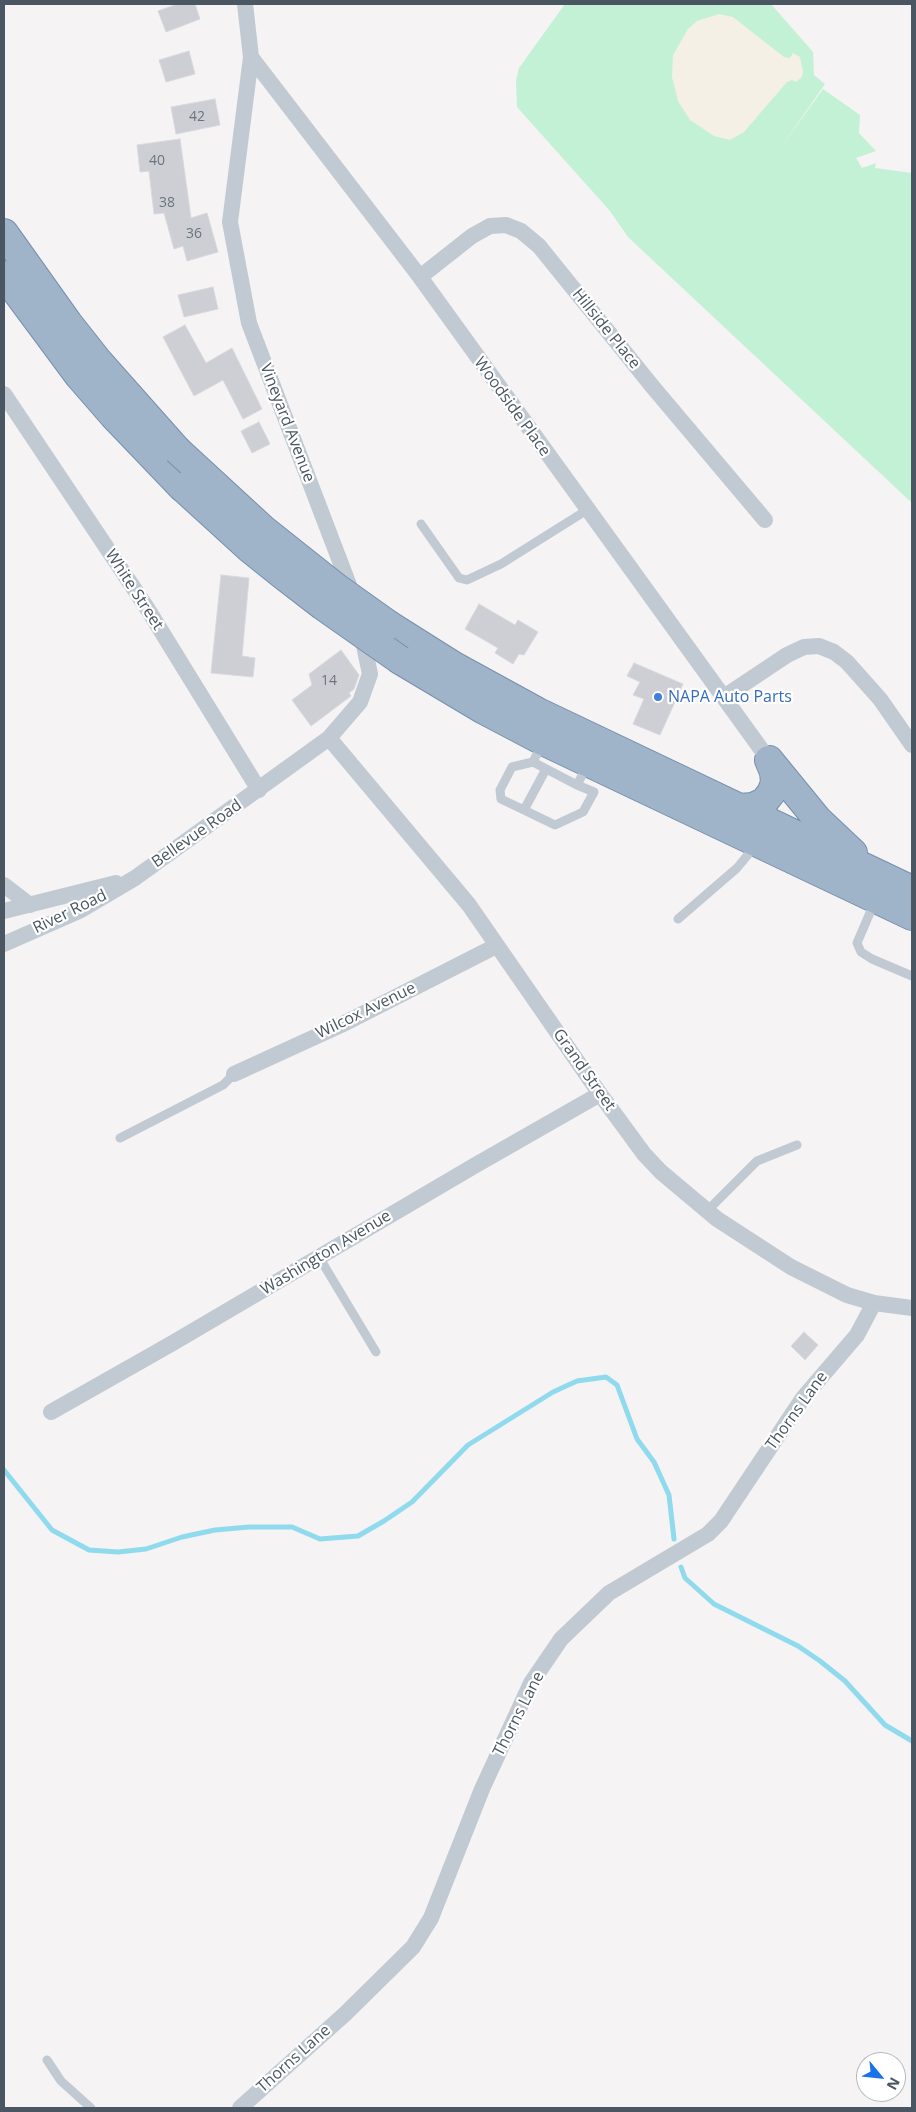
<!DOCTYPE html>
<html>
<head>
<meta charset="utf-8">
<style>
	body { margin:0 }
	#map { position:relative; width:916px; height:2112px; overflow:hidden; background:#f5f3f3; font-family:"Open Sans",sans-serif }
	canvas { display:block }
	.frame { position:absolute; inset:0; border:5px solid #4a5661; pointer-events:none }
	.north { position:absolute; left:856px; top:2052px; width:50px; height:50px; box-sizing:border-box; background:#fff; border:1px solid #b7bbc0; border-radius:50%; rotate:118deg; font-size:14px; font-weight:700; line-height:20px; text-align:center; color:#4a5661 }
	.north::after { content:''; display:block; margin:auto; width:18px; height:22px; background:#1a73e8; clip-path:polygon(50% 0,100% 100%,50% 72%,0 100%) }
</style>
</head>
<body>
<div id="map">
<canvas width="916" height="2112"></canvas>
<div class="frame"></div>
<div class="north">N</div>
</div>
<script>
const context = document.querySelector('canvas').getContext('2d');
context.lineJoin = 'round';
function fill(path, color) {
  context.fillStyle = color;
  context.fill(path, 'evenodd');
}
function shape(rows) {
  const path = new Path2D();
  for (const r of rows) {
    path.moveTo(r[0], r[1]);
    for (let i = 2; i < r.length; i += 2) path.lineTo(r[i], r[i + 1]);
  }
  return path;
}
function stroke(path, color, width, dash) {
  context.strokeStyle = color;
  context.lineWidth = width;
  context.lineCap = dash ? 'butt' : 'round';
  context.setLineDash(dash || []);
  context.stroke(path);
}
function write(font, color, halo, rows, align = 'center') {
  context.font = font + ' "Open Sans",sans-serif';
  context.lineWidth = 4.5;
  context.setLineDash([]);
  context.textBaseline = 'middle';
  context.strokeStyle = halo;
  context.fillStyle = color;
  for (const [text, x, y, turn = 0] of rows) {
    context.save();
    context.translate(x, y);
    context.rotate((+turn || 0) * Math.PI / 180);
    context.textAlign = isNaN(turn) ? turn : align;
    if (halo) context.strokeText(text, 0, 0);
    context.fillText(text, 0, 0);
    context.restore();
  }
}
fill(shape([
	[565,4,771,4,813,52,814,75,825,84,777,153,823,89,860,115,859,133,876,151,856,158,862,168,876,163,875,168,912,173,912,503,628,237,610,211,517,107,516,81,519,68]
]), '#c3f1d5');
fill(shape([
	[719,14,733,17,784,57,790,58,793,53,800,57,803,72,802,77,796,82,792,80,787,82,744,132,730,140,714,136,690,120,678,101,672,77,673,55,688,29,697,21]
]), '#f5f0e5');
stroke(shape([
	[4,1470,52,1530,89,1550,118,1552,146,1549,182,1537,215,1530,249,1527,292,1527,320,1539,358,1536,384,1521,412,1502,468,1445,553,1392,577,1381,606,1377,617,1385,637,1439,654,1462,669,1495,674,1539],
	[681,1567,685,1578,714,1604,798,1646,820,1661,845,1681,885,1725,912,1741]
]), '#90daee', 5);
const building = shape([
	[178,4,195,4,200,19,166,32,158,11,178,4],
	[189,51,195,74,166,82,159,60,189,51],
	[215,99,220,125,176,134,171,107,215,99],
	[180,139,191,218,207,213,218,252,187,261,183,246,174,249,164,213,154,214,149,171,140,172,137,145,180,139],
	[213,287,218,309,184,317,178,295,213,287],
	[185,325,206,363,232,348,262,409,243,419,223,380,194,396,163,337,185,325],
	[259,422,270,444,252,453,241,431,259,422],
	[221,575,249,578,242,656,255,658,253,677,211,673,221,575],
	[479,604,515,625,518,620,538,632,524,655,519,654,513,664,495,653,498,648,465,629,479,604],
	[341,650,359,675,354,689,349,693,351,696,311,726,292,700,312,685,309,674,341,650],
	[634,663,683,684,660,735,633,724,644,699,633,695,640,682,627,676,634,663],
	[804,1332,818,1345,805,1360,791,1346,804,1332]
]);
fill(building, '#cdcfd5');
stroke(building, '#d7d9de', 1);
const trunk = shape([
	[4,233,68,323,98,361,177,450],
	[4,275,79,376,113,415,182,487],
	[389,625,454,666,538,712,912,890],
	[400,660,484,710,543,741,912,916],
	[769,760,818,820,853,853],
	[739,808,753,807,764,802,771,793,775,783,774,772,769,760]
]);
stroke(trunk, '#7690ad', 30);
stroke(shape([
	[421,524,459,578,467,580,501,564,587,510],
	[542,744,533,762,577,785,587,766],
	[546,769,524,810,555,825,583,812,594,792,577,785],
	[524,810,501,799,500,790,512,767,533,762],
	[875,901,857,943,861,952,872,959,912,976],
	[678,919,737,868,756,845],
	[120,1138,223,1085,234,1074],
	[707,1211,757,1161,797,1145],
	[319,1257,376,1352],
	[47,2060,61,2081,91,2108]
]), '#c1cad2', 9);
stroke(shape([
	[245,4,251,57,230,222,249,323,354,598],
	[251,57,420,277,769,760],
	[420,277,472,236,490,226,506,225,521,231,539,246,652,386,765,520],
	[4,394,147,608,259,790],
	[724,697,787,655,804,647,819,646,834,652,847,662,880,699,912,745],
	[329,738,469,905,600,1094,644,1154,661,1172,717,1219,791,1267,847,1295,874,1303,912,1308],
	[4,885,30,905],
	[4,911,116,883],
	[4,944,79,911,135,878,329,738,360,702,370,674,361,631],
	[234,1074,341,1025,496,946],
	[51,1412,171,1344,474,1166,600,1094],
	[240,2108,345,2014,413,1947,431,1918,482,1789,531,1683,561,1639,609,1593,708,1534,721,1521,803,1398,857,1335,874,1303]
]), '#c1cad2', 16);
stroke(trunk, '#9fb4c9', 28);
const trunkBridge = shape([
	[177,450,264,530,337,588,389,625],
	[182,487,249,548,284,576,323,606,400,660]
]);
stroke(trunkBridge, '#7690ad', 30, []);
stroke(trunkBridge, '#9fb4c9', 28);
for (const [x, y, r, color] of [
	[658,697,5,"#3f7fe0"]
]) {
  const dot = new Path2D();
  dot.arc(x, y, r, 0, 2 * Math.PI);
  context.fillStyle = color;
  context.fill(dot);
  stroke(dot, '#fff', 2);
}
write('14px', '#6b747e', null, [
	["42",197,117],
	["40",157,161],
	["38",167,203],
	["36",194,234],
	["14",329,681]
]);
write('16px', '#4a5661', '#fff', [
	["Hillside Place",606,329,51],
	["Woodside Place",512,407,54],
	["Vineyard Avenue",287,423,69],
	["White Street",134,590,57],
	["Bellevue Road",197,834,-35],
	["River Road",70,912,-26],
	["Wilcox Avenue",366,1011,-26],
	["Grand Street",584,1070,55],
	["Washington Avenue",326,1253,-31],
	["Thorns Lane",797,1411,-54],
	["Thorns Lane",519,1714,-63],
	["Thorns Lane",294,2059,-42]
]);
write('16px', '#366cbe', '#fff', [
	["NAPA Auto Parts",668,697]
], 'left');
</script>
</body>
</html>
